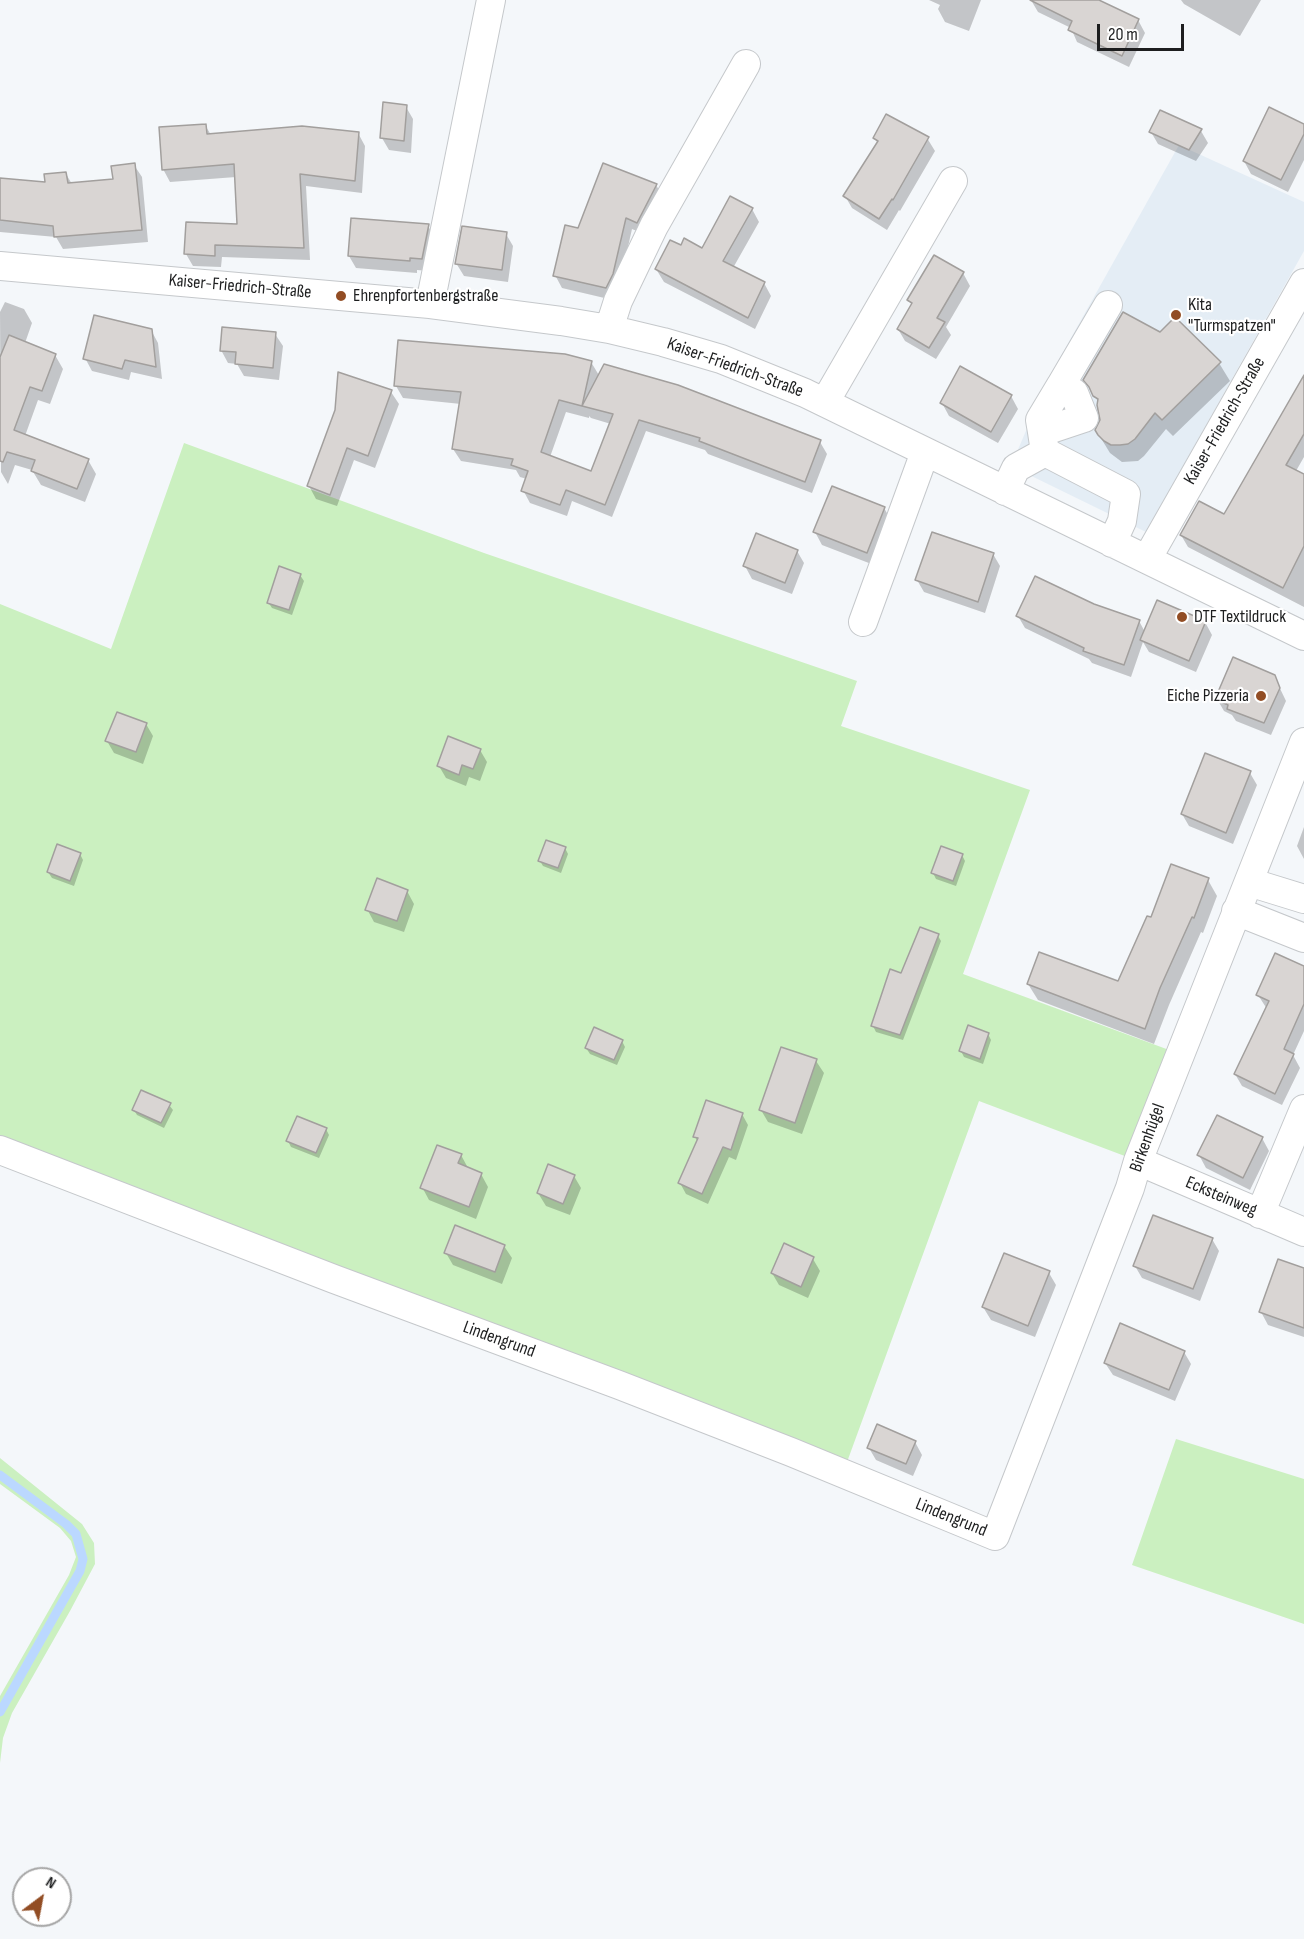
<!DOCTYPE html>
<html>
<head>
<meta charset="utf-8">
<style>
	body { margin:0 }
	#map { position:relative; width:1304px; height:1939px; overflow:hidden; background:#f4f7fa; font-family:"Sofia Sans Condensed",sans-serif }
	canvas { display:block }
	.north { position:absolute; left:12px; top:1867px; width:60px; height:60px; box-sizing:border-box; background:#fff; border:2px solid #a5a5a5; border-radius:50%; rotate:32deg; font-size:16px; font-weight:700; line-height:24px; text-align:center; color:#1d1e1f }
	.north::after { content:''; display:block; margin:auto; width:21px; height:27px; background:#924d24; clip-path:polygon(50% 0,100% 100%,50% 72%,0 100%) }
	.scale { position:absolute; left:1097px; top:24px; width:87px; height:27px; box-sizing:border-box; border:3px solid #1d1e1f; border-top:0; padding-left:8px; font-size:18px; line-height:21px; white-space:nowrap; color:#1d1e1f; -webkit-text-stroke:4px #fff; paint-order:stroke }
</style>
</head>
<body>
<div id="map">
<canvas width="1304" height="1939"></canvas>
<div class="north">N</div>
<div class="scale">20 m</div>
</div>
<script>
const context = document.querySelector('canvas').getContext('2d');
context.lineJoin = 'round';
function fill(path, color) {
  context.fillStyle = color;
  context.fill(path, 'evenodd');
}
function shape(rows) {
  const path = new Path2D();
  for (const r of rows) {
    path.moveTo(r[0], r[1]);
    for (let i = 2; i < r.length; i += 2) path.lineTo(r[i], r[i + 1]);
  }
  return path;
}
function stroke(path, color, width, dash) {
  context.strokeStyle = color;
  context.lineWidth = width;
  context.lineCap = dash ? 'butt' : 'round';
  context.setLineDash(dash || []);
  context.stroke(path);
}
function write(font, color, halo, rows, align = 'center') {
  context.font = font + ' "Sofia Sans Condensed",sans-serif';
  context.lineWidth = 4.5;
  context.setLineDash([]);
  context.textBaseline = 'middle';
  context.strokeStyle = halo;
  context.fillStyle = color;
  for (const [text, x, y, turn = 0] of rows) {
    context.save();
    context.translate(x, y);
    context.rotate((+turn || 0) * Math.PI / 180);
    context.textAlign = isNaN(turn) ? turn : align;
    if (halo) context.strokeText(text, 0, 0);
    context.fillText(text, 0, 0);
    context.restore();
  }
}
fill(shape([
	[1179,145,1304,202,1304,251,1146,532,1011,466,1048,379]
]), '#e4edf5');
fill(shape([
	[184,443,484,553,857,681,841,726,1030,790,963,974,1180,1054,1138,1161,979,1101,843,1473,0,1150,0,604,111,649],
	[1176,1439,1304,1479,1304,1624,1132,1565],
	[0,1458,82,1524,94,1543,95,1564,70,1611,12,1713,3,1738,0,1763,0,1696,69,1575,76,1557,71,1541,60,1528,0,1484]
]), '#cbf0c0');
fill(shape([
	[929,0,981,0,969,31,945,22,938,9,940,5],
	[1031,0,1096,0,1138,20,1145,33,1129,67,1077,42,1071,28,1038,12],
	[1181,0,1261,0,1240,36,1184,4],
	[406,107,413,119,411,153,389,150,382,138],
	[205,125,211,135,358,133,365,146,362,193,306,186,310,260,222,257,221,267,193,266,186,254,238,226,236,177,170,182,163,169],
	[1304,126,1304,160,1288,192,1251,174,1244,161],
	[1201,131,1208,143,1196,161,1158,144,1151,132],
	[875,138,927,138,935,151,900,211,899,210,887,230,852,208,845,196,878,144],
	[134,165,142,177,148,242,63,249,56,237,0,232,0,180,46,184,66,174,72,184,114,180],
	[656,185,663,197,644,234,632,229,619,287,613,300,562,288,555,275,579,230],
	[752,209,759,222,733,268,764,283,771,296,755,329,664,282,656,269,681,247,702,250],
	[428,226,435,238,429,271,417,270,417,273,356,268,349,256],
	[506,234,513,246,508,282,464,276,456,263],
	[963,273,970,286,946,327,951,335,936,359,905,341,898,329,912,305,909,300],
	[5,302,24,309,32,323,25,343,55,355,63,369,50,404,38,400,25,436,88,460,96,474,85,502,41,485,32,470,15,465,8,484,1,472,0,312],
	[151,330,158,343,162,379,131,372,129,380,92,371,85,358],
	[275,334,283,346,279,380,244,376,237,364,228,363,221,350],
	[591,362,600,377,820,442,827,454,812,493,708,454,705,450,646,431,612,517,572,501,567,516,530,503,523,490,527,479,520,477,516,470,461,461,453,449,461,404,403,398,396,386],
	[566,412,589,418,589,416,591,418,611,424,592,473,550,457],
	[1219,363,1230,381,1173,436,1166,429,1144,456,1138,461,1122,462,1110,453,1099,435,1102,420,1099,403,1085,380],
	[391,392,399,404,375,468,354,460,337,506,316,499,309,486],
	[1011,396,1018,409,998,443,949,416,942,403],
	[1304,397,1304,457,1296,471,1304,476,1304,607,1188,547,1181,535,1224,516],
	[884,508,891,520,874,565,822,545,815,532],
	[797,551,804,563,792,594,752,579,745,566],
	[993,554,1000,566,985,613,924,592,917,580],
	[300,575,304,581,292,615,272,608,268,602],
	[1093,605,1139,621,1145,632,1205,622,1212,635,1196,672,1149,652,1143,642,1131,677,1092,663,1089,659,1025,628,1018,616],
	[1274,676,1286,701,1271,735,1236,721,1232,715,1224,711,1217,699],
	[146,724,153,736,143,764,114,753,107,741],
	[480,750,487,762,480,781,469,777,466,786,446,778,439,766],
	[1250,773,1257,785,1233,844,1189,826,1182,814],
	[1304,827,1304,859,1297,846],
	[565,848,568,854,561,873,543,866,540,861],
	[80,854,83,860,74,886,52,878,48,872],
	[962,855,965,861,956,886,936,879,933,873],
	[1208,880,1217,896,1203,933,1201,932,1169,1005,1154,1044,1038,1000,1028,984,1119,983,1152,919],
	[407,891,414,904,404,932,374,922,367,909],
	[938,936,941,941,903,1040,876,1032,873,1026,902,975],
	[1304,968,1304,1031,1293,1055,1300,1068,1282,1105,1242,1086,1235,1074,1267,1009,1258,995],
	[988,1034,991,1040,983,1064,964,1057,961,1051],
	[622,1041,625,1047,617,1065,590,1054,586,1048],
	[816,1061,824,1073,802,1134,768,1122,761,1110],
	[169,1105,173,1110,164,1128,137,1115,134,1110],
	[742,1114,748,1125,736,1160,729,1157,708,1204,686,1194,680,1183,698,1142,695,1137],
	[326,1129,329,1135,319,1158,291,1147,288,1141],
	[1262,1138,1269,1151,1250,1190,1206,1168,1199,1155],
	[461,1155,468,1168,481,1174,488,1187,476,1219,429,1200,422,1187],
	[574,1176,581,1188,570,1215,546,1206,538,1193],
	[1212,1239,1219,1251,1200,1301,1142,1278,1135,1266],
	[504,1246,512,1258,502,1284,453,1265,446,1253],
	[813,1259,820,1271,808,1298,779,1285,772,1273],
	[1304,1270,1304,1337,1268,1325,1261,1312],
	[1049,1273,1056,1285,1035,1337,991,1320,983,1307],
	[1184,1352,1191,1364,1175,1401,1113,1375,1105,1363],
	[915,1442,922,1455,913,1476,876,1460,869,1448]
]), '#0003');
stroke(shape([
	[0,1475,66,1524,76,1534,83,1559,80,1571,0,1712]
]), '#bbd8ff', 9);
const building = shape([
	[1030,0,1099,0,1139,19,1122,56,1068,30,1072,21,1030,0],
	[383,102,407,105,404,141,380,138,383,102],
	[1269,107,1304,124,1304,134,1281,180,1243,161,1269,107],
	[1160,110,1202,129,1189,150,1149,132,1160,110],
	[886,114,929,137,893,200,892,199,879,219,843,196,878,141,873,138,886,114],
	[206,124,207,134,302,126,359,132,355,181,300,174,304,248,215,245,215,256,184,254,186,222,237,224,234,164,162,170,159,127,206,124],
	[135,163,142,230,54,237,53,226,0,220,0,178,45,182,44,174,66,172,68,183,113,179,111,166,135,163],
	[603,163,657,184,637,223,626,218,613,274,606,288,553,276,565,225,578,228,603,163],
	[730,196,753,208,723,261,765,282,748,318,655,269,670,240,681,245,684,238,702,248,730,196],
	[351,218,429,224,422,259,410,258,410,261,348,256,351,218],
	[462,226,507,232,502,270,455,264,462,226],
	[934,255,964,272,937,318,945,322,929,348,897,329,912,303,907,300,934,255],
	[1123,312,1160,332,1175,317,1221,362,1162,420,1155,413,1135,439,1128,444,1120,445,1111,445,1104,441,1098,435,1095,430,1100,420,1097,405,1098,399,1093,396,1089,387,1083,380,1123,312],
	[94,315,152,329,156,367,125,360,122,369,83,359,94,315],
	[222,327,276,332,273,368,235,364,236,352,220,351,222,327],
	[9,335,56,354,42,391,30,387,14,430,89,459,77,489,31,471,35,460,7,452,3,462,0,461,0,357,9,335],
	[398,340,565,354,592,361,582,406,559,400,541,452,591,471,613,414,582,406,604,364,678,385,821,440,805,482,699,441,700,438,639,420,605,505,566,490,560,505,521,491,528,471,511,465,513,459,452,449,461,392,394,386,398,340],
	[960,366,1012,395,991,432,940,403,960,366],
	[338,372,392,390,368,456,347,448,330,495,307,486,335,410,338,372],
	[1304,375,1304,434,1286,465,1304,474,1304,546,1283,588,1180,535,1199,501,1224,514,1304,375],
	[832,486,885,507,867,553,813,532,832,486],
	[932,532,994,553,978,602,915,580,932,532],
	[756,533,798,550,785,583,743,566,756,533],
	[279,566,301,574,289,610,267,603,279,566],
	[1035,576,1094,604,1140,620,1124,665,1083,651,1084,648,1016,616,1035,576],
	[1157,600,1206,621,1189,661,1140,640,1157,600],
	[1233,657,1275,675,1280,688,1264,723,1227,709,1228,705,1215,699,1233,657],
	[117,712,147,723,136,752,105,741,117,712],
	[448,736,481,749,473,769,462,765,459,775,437,766,448,736],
	[1205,753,1251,771,1226,833,1181,814,1205,753],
	[546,840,566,847,558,868,538,861,546,840],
	[57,844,81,853,70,881,47,872,57,844],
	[941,846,963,854,953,881,931,873,941,846],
	[1171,864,1209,878,1194,918,1192,917,1160,988,1145,1029,1027,984,1039,952,1118,981,1147,916,1151,917,1171,864],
	[377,878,408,890,397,921,365,910,377,878],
	[920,927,939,934,900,1035,871,1026,890,969,901,973,920,927],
	[1275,953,1304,966,1304,1004,1284,1049,1294,1054,1275,1094,1234,1074,1269,1001,1256,995,1275,953],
	[968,1025,989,1033,980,1059,959,1051,968,1025],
	[594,1027,623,1040,614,1060,585,1048,594,1027],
	[781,1047,817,1059,795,1123,759,1110,781,1047],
	[141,1090,171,1103,161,1123,132,1110,141,1090],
	[706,1100,743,1113,731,1150,723,1147,702,1194,678,1183,698,1138,693,1137,706,1100],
	[1217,1115,1263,1137,1243,1178,1197,1155,1217,1115],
	[297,1116,327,1128,316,1153,286,1141,297,1116],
	[437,1145,462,1154,458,1163,482,1173,469,1207,420,1188,437,1145],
	[548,1164,575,1175,563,1204,537,1193,548,1164],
	[1153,1215,1213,1238,1193,1289,1133,1266,1153,1215],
	[455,1225,505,1245,495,1272,444,1253,455,1225],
	[784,1243,814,1257,801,1287,771,1273,784,1243],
	[1004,1253,1050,1271,1028,1326,982,1307,1004,1253],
	[1278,1259,1304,1268,1304,1328,1259,1312,1278,1259],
	[1120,1323,1185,1351,1169,1390,1104,1363,1120,1323],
	[877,1424,916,1441,906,1464,867,1448,877,1424]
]);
fill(building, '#d9d5d3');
stroke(building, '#a29f9d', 1.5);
const minor = shape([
	[0,266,430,304,561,321,609,329,663,342,721,359,805,393,1304,636],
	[430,304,491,0],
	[609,329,618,301,654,226,746,64],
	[1061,385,1108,305],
	[825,402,953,181],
	[1042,432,1040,420,1061,385,1074,393,1084,418,1042,432,1045,452],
	[1005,491,1016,468,1045,452,1126,494,1122,521,1112,543],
	[1147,559,1304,283],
	[863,622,925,452],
	[1249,882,1304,899],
	[1236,911,1304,938],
	[0,1150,334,1279,619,1385,791,1452,995,1536,1130,1188,1138,1161,1304,742],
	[1138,1161,1304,1232],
	[1260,1214,1304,1109]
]);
stroke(minor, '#c5c8cb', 30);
stroke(minor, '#fff', 28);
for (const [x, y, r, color] of [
	[341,296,6,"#924d24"],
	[1176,315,6,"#924d24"],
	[1182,617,6,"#924d24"],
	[1261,696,6,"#924d24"]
]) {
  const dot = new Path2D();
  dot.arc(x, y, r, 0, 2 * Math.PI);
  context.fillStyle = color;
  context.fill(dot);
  stroke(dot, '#fff', 2);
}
write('18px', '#1d1e1f', '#fff', [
	["Kaiser-Friedrich-Straße",240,287,5],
	["Kaiser-Friedrich-Straße",735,368,20],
	["Kaiser-Friedrich-Straße",1225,421,-60],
	["Birkenhügel",1148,1138,-70],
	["Ecksteinweg",1221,1197,23],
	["Lindengrund",499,1340,20],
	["Lindengrund",951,1518,22]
]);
write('18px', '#1d1e1f', '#fff', [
	["Ehrenpfortenbergstraße",353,296],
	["Kita",1188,305],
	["\"Turmspatzen\"",1188,326],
	["DTF Textildruck",1194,617],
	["Eiche Pizzeria",1249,696,"right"]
], 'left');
</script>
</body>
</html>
